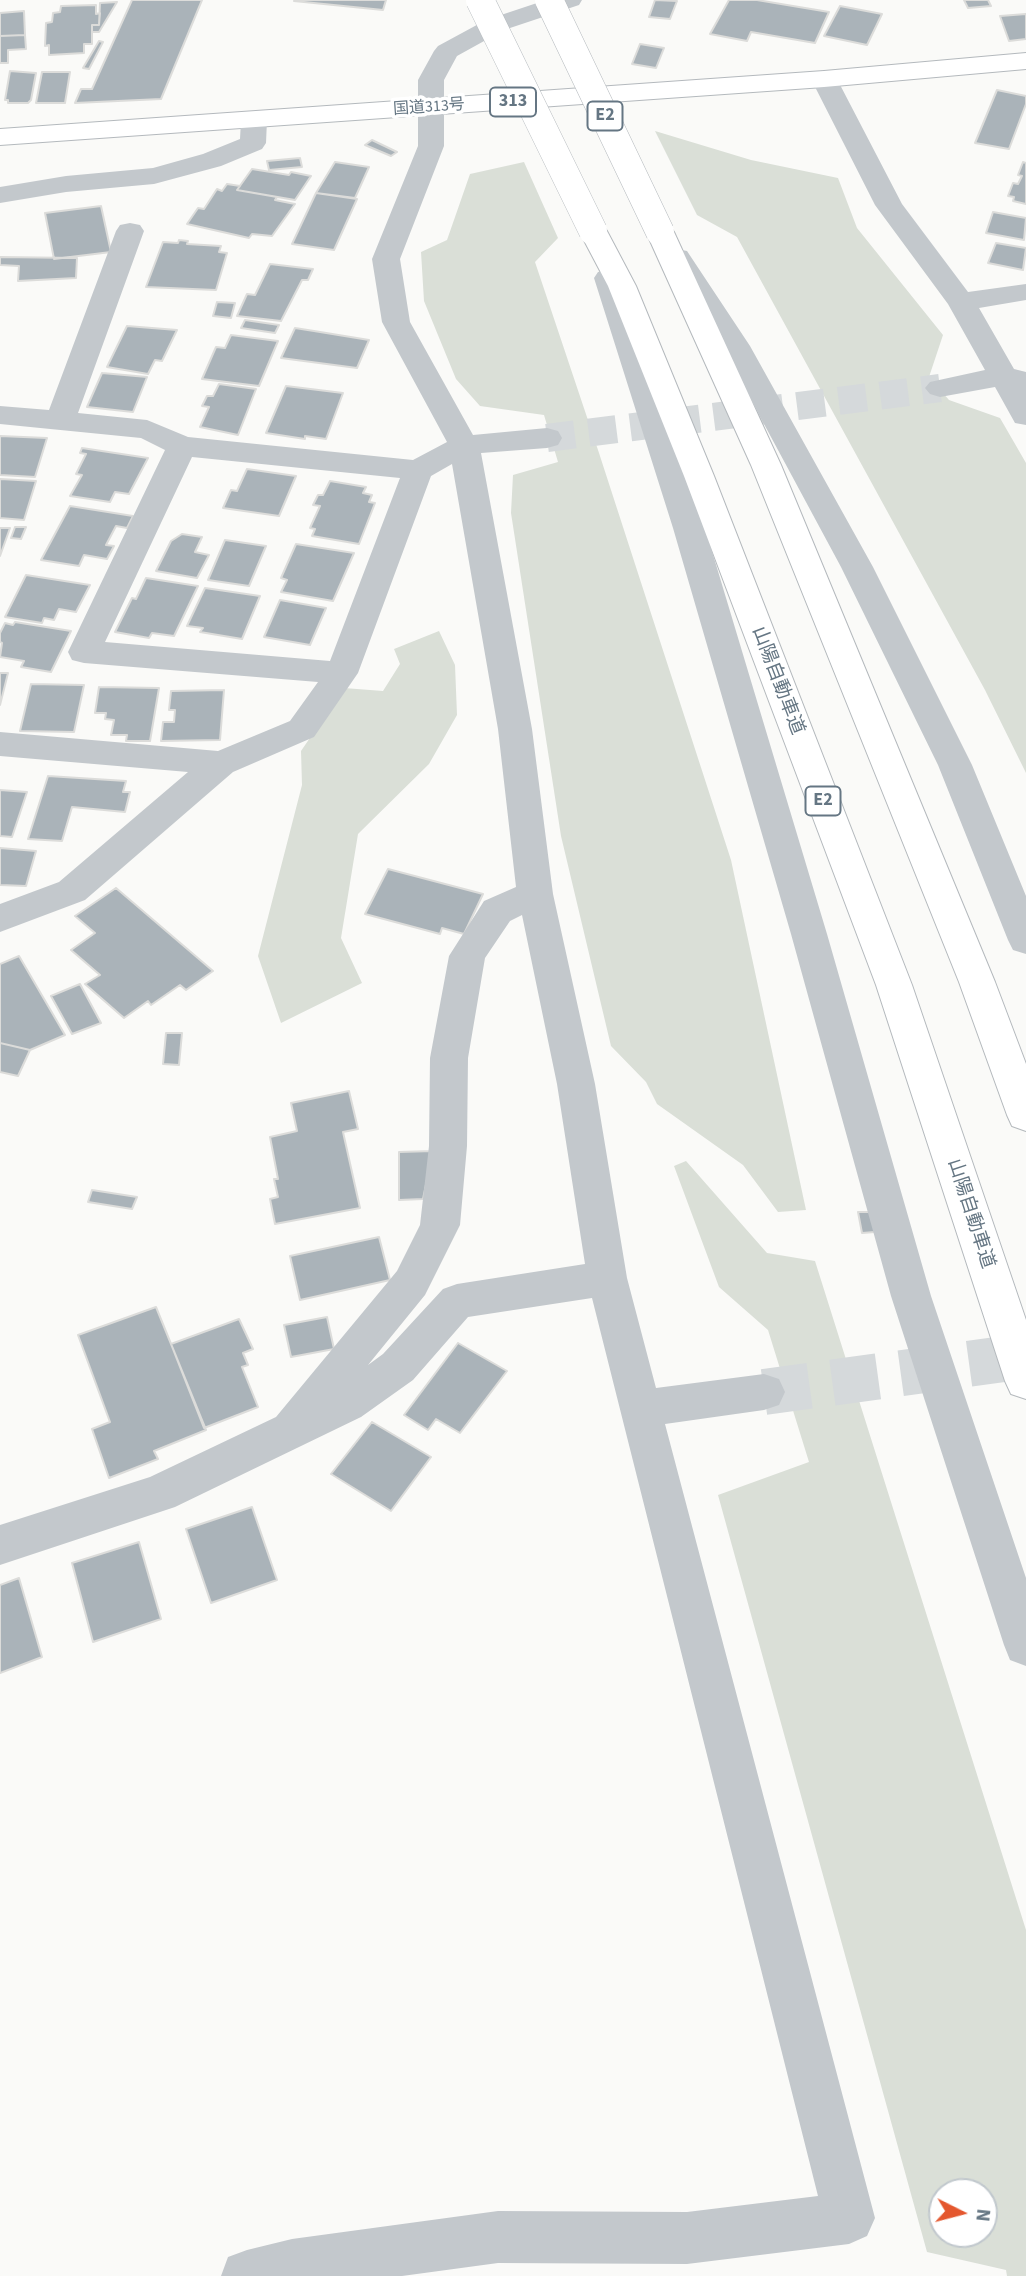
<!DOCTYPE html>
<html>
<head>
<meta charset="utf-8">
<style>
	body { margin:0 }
	#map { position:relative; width:1026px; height:2276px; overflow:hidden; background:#fafaf8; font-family:"Source Sans 3",sans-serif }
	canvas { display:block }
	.north { position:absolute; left:928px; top:2178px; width:70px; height:70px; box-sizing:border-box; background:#fff; border:2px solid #c1c8cd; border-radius:50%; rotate:96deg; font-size:19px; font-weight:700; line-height:28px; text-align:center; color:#657683 }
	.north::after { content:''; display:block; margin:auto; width:24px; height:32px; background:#e4572e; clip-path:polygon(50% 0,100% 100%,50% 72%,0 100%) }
</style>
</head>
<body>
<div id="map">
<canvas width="1026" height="2276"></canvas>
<div class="north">N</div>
</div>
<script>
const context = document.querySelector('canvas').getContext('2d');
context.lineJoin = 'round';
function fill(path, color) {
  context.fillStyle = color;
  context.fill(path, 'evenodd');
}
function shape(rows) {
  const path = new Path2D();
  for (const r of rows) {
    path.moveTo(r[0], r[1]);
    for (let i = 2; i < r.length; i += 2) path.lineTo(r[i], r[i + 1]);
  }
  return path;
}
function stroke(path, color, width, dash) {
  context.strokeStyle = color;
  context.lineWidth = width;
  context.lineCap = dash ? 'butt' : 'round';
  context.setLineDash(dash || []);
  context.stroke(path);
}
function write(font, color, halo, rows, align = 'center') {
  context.font = font + ' "Source Sans 3","Noto Sans JP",sans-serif';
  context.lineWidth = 7;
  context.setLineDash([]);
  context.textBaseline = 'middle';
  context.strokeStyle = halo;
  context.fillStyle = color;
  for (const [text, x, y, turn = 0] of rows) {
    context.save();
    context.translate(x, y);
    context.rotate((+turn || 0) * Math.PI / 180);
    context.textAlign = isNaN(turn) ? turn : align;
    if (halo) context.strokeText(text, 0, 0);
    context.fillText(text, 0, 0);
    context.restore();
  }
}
fill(shape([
	[655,131,751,160,838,178,857,228,943,335,929,377,949,400,1000,418,1026,463,1026,773,985,690,737,237,697,215],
	[524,162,558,238,535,262,599,453,731,860,806,1210,778,1212,743,1165,657,1104,646,1082,611,1046,561,836,511,513,513,475,558,462,544,415,480,406,456,379,424,301,421,252,447,240,470,174],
	[439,631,455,665,457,715,429,764,358,834,341,938,362,983,281,1023,258,956,302,785,301,751,344,688,383,691,400,664,394,649],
	[686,1161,767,1253,815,1261,1026,1930,1026,2276,1007,2276,1006,2270,927,2252,718,1495,809,1462,768,1330,719,1287,674,1166],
	[942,2192,984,2192,984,2234,942,2234]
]), '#dadfd7');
const building = shape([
	[132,0,202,0,161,99,75,103,81,89,92,89,132,0],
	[386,0,383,10,294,1,295,0,386,0],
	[655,0,677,1,670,19,649,17,655,0],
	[729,0,757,0,829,12,815,43,751,32,747,41,710,34,729,0],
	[964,0,988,0,991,6,968,8,964,0],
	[117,2,99,32,92,32,92,25,99,25,100,3,117,2],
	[96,5,96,14,100,13,99,25,92,25,92,44,84,44,84,53,49,55,49,45,45,46,46,23,52,22,53,13,60,12,61,6,96,5],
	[840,6,882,14,867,45,824,36,840,6],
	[24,11,25,35,0,36,0,13,24,11],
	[1026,14,1026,39,1009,41,1000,16,1026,14],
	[25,35,26,49,8,50,8,63,0,63,0,36,25,35],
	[99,41,103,42,89,69,83,68,99,41],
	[640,44,664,48,656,68,632,64,640,44],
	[10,71,36,73,31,100,28,103,8,103,8,100,5,100,10,71],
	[42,72,70,72,65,103,36,103,42,72],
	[997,90,1026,96,1026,104,1009,149,975,143,997,90],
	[372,140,397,152,391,156,365,145,372,140],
	[300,158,302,167,269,170,267,161,300,158],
	[335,162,369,167,355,198,316,193,335,162],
	[1023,162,1026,163,1026,204,1013,201,1014,197,1008,196,1013,183,1018,184,1022,176,1018,175,1023,162],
	[252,169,289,175,291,172,311,176,295,200,237,190,252,169],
	[227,184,240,186,237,190,277,197,275,200,295,204,272,236,252,234,249,238,187,224,198,208,204,209,217,189,222,191,227,184],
	[316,193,357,199,334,250,292,244,316,193],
	[101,206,111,252,54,259,45,213,101,206],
	[993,212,1026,218,1024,240,986,233,993,212],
	[179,240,188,241,187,244,221,246,219,252,227,253,216,290,146,287,163,242,178,243,179,240],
	[996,243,1026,248,1023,270,988,263,996,243],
	[0,257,77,258,76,278,18,281,19,266,0,265,0,257],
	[270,264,313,269,308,280,302,280,281,321,237,316,247,294,255,295,270,264],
	[217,302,235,303,231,318,213,316,217,302],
	[245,320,279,325,275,333,241,328,245,320],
	[127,326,177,330,162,361,155,360,148,374,107,367,127,326],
	[295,328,314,331,369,340,357,368,281,358,295,328],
	[231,335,278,341,259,386,202,379,216,347,225,348,231,335],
	[102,373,147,377,133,412,87,407,102,373],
	[219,384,256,389,238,435,200,427,209,407,202,406,207,396,213,396,219,384],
	[286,386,343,393,326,439,305,436,305,439,266,433,286,386],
	[0,436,47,438,35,477,0,475,0,436],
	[82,448,148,458,129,494,115,492,110,502,70,496,82,475,76,474,86,454,80,453,82,448],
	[247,469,296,476,279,516,223,508,231,490,237,491,247,469],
	[0,479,36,481,24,520,0,518,0,479],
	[330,481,366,487,363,493,372,495,369,502,375,503,359,544,312,536,315,529,310,528,320,506,313,505,318,495,323,495,330,481],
	[70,506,133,516,127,528,116,526,106,545,114,546,107,559,84,555,79,566,41,560,70,506],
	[15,527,26,527,21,539,11,538,15,527],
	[0,528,10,528,0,556,0,528],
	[182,534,202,537,195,552,209,555,197,578,156,571,171,541,182,534],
	[225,540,266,546,249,586,208,580,225,540],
	[296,544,354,553,333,601,281,592,287,580,281,578,296,544],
	[26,575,90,585,76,612,59,609,54,620,44,618,42,623,5,617,26,575],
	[146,578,198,586,174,636,152,633,149,638,115,632,132,598,136,599,146,578],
	[205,588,260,596,242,639,200,632,203,628,187,626,205,588],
	[280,600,326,608,310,645,264,637,280,600],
	[15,622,71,631,51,672,21,667,24,661,0,657,2,643,0,642,0,633,5,623,13,625,15,622],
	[0,673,8,673,0,705,0,673],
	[31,684,84,685,74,732,20,731,31,684],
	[99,687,159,688,150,741,126,741,127,735,111,735,114,720,105,719,106,713,95,713,99,687],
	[224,690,220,740,161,741,163,722,174,722,175,710,169,710,171,691,224,690],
	[48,776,126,781,123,792,130,792,125,812,72,807,62,841,28,839,48,776],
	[0,790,27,792,12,837,0,836,0,790],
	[0,848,36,851,26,886,0,885,0,848],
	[388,869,483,894,464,934,442,928,440,934,365,914,388,869],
	[116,888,213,971,186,990,180,985,151,1005,148,1001,124,1018,85,984,100,975,71,950,95,933,75,916,116,888],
	[19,956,65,1035,30,1050,0,1043,0,964,19,956],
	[80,984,101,1023,72,1034,51,996,80,984],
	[166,1033,182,1033,179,1065,163,1064,166,1033],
	[0,1043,30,1050,18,1076,0,1072,0,1043],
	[349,1091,358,1129,343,1132,360,1208,275,1224,270,1199,278,1197,274,1179,278,1179,270,1137,297,1131,291,1103,349,1091],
	[433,1151,423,1199,399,1200,399,1152,433,1151],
	[92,1190,137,1197,132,1209,88,1202,92,1190],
	[858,1212,871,1212,875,1232,862,1233,858,1212],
	[379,1237,390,1280,300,1300,290,1256,379,1237],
	[156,1307,206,1430,154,1451,158,1459,109,1478,92,1429,110,1422,78,1335,156,1307],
	[327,1317,334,1349,291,1357,284,1325,327,1317],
	[239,1319,253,1349,243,1353,248,1365,242,1367,258,1407,204,1428,171,1344,239,1319],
	[458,1343,507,1371,460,1433,436,1419,428,1430,404,1415,458,1343],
	[372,1422,431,1457,391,1511,331,1474,372,1422],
	[252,1507,277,1580,211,1603,186,1529,252,1507],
	[139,1542,161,1619,93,1642,72,1563,139,1542],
	[19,1578,42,1657,0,1673,0,1585,19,1578]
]);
fill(building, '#aab3b9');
stroke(building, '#dcdcda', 2);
stroke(shape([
	[547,438,940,388]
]), '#d5d9db', 28, [28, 14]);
stroke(shape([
	[764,1392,1026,1356]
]), '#d5d9db', 46, [46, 23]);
const highway = shape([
	[1026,53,1026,69,824,87,0,145,0,129,824,71,1026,53],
	[593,223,603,225,607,231,636,286,714,476,912,985,1026,1320,1026,1399,1011,1394,1005,1381,876,985,684,476,608,286,579,231,583,225,593,223],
	[660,224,670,226,674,232,781,465,995,982,1026,1064,1026,1131,1012,1126,1007,1115,959,982,751,465,646,232,650,226,660,224]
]);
stroke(highway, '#b4b9bd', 2);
fill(shape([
	[546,0,582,0,579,5,504,30,457,56,444,80,444,146,400,259,410,322,473,435,547,428,558,431,562,438,558,445,547,448,481,453,532,729,553,894,595,1084,627,1278,656,1388,764,1374,779,1379,785,1392,779,1405,764,1410,665,1424,875,2218,867,2236,849,2244,687,2264,498,2263,402,2276,221,2276,228,2257,247,2250,292,2239,498,2211,687,2212,818,2196,592,1298,468,1317,413,1380,361,1417,175,1507,0,1565,0,1525,150,1477,276,1417,397,1271,420,1225,429,1146,430,1058,449,956,484,901,516,887,498,729,452,464,431,476,358,673,314,737,233,772,85,900,0,932,0,904,59,882,188,772,0,756,0,732,218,751,290,721,318,682,84,663,72,660,68,652,165,450,141,438,0,424,0,406,49,410,116,231,120,225,130,223,140,225,144,231,78,413,147,420,188,437,413,460,447,442,382,322,372,259,418,146,418,80,434,51,438,46,486,20,546,0],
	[192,457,400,478,330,661,105,642,192,457],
	[522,915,557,1084,585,1264,457,1284,443,1289,383,1354,368,1365,425,1295,460,1225,467,1146,468,1058,485,958,510,921,522,915],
	[824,71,833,74,837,79,902,204,968,292,1026,284,1026,300,979,308,1014,369,1026,372,1026,425,1015,423,995,387,940,397,930,394,925,388,930,382,985,370,948,304,875,205,811,79,815,74,824,71],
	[254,112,263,114,267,120,266,143,262,149,221,166,154,184,66,192,0,203,0,187,66,176,153,168,203,154,240,139,241,120,245,114,254,112],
	[677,249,687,251,750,346,873,567,972,765,1026,896,1026,954,1013,950,1008,940,938,765,841,567,722,346,663,257,667,251,677,249],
	[608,270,618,272,622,278,705,528,827,934,931,1296,1026,1578,1026,1666,1010,1660,1004,1645,891,1296,791,934,673,528,594,278,598,272,608,270]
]), '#c3c8cc');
fill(highway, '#fff');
const highwayBridge = shape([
	[480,0,593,231],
	[549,0,660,232]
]);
stroke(highwayBridge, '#b4b9bd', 29, []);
stroke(highwayBridge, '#fff', 28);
write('16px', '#657683', '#fff', [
	["国道313号",429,108,-4]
]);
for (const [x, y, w] of [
	[513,102,46],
	[605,116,35],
	[823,801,35]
]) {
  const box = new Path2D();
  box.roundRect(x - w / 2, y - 14.5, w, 29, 5);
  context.fillStyle = '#fff';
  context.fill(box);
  stroke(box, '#657683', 2);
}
write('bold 18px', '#657683', null, [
	["313",513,102],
	["E2",605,116],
	["E2",823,801]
]);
write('19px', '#657683', '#fff', [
	["山陽自動車道",777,681,69],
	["山陽自動車道",970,1214,72]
]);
</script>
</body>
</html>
